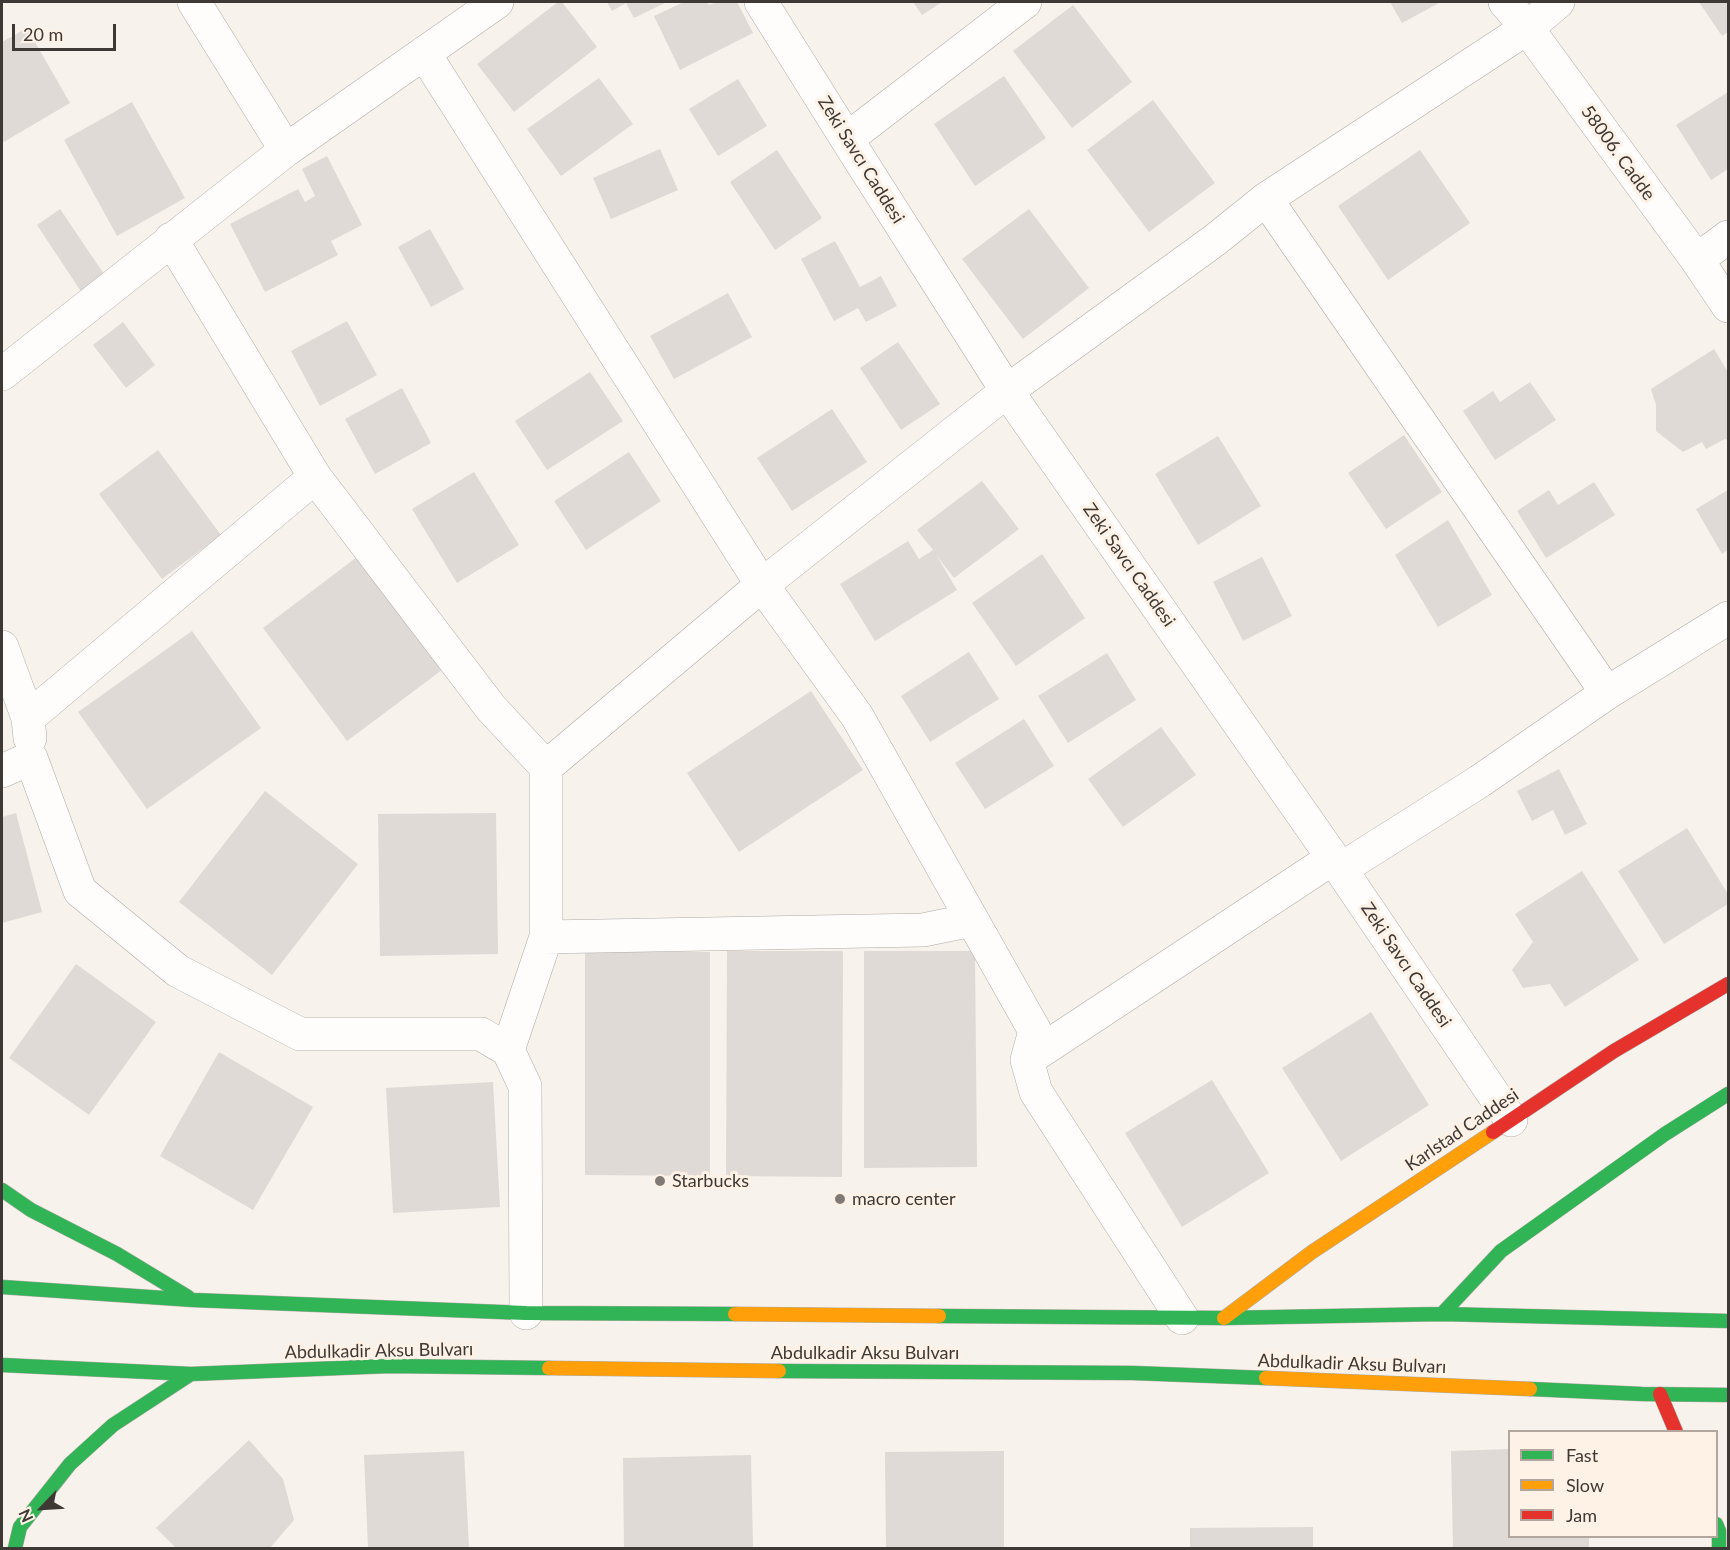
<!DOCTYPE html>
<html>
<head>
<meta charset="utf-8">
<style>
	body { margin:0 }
	#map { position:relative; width:1730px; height:1550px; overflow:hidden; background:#f8f2ec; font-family:Lato,sans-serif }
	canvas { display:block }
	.frame { position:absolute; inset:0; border:3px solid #3e3935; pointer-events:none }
	.legend { position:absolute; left:1508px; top:1430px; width:210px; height:108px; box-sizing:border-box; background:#fef1e6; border:2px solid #b1a79f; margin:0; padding:8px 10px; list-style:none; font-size:18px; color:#3e3935 }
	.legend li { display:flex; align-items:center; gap:12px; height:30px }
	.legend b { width:30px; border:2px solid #b1a79f }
	.north { position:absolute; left:12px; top:1478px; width:60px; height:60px; -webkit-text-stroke:4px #fef1e6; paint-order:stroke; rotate:245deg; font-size:16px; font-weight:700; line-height:24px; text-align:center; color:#3e3935 }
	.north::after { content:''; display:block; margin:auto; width:21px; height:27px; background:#3e3935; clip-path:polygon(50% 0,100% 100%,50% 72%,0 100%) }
	.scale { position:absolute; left:12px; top:24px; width:104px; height:27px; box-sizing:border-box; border:3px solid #3e3935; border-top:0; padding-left:8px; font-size:18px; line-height:21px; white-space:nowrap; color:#3e3935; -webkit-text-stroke:4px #fef1e6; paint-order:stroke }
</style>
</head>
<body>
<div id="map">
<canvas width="1730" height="1550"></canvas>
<div class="frame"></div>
<ul class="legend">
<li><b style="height:8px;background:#30b455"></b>Fast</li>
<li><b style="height:8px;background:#ff9f0a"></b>Slow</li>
<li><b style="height:8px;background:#e5322d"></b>Jam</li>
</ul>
<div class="north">N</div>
<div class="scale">20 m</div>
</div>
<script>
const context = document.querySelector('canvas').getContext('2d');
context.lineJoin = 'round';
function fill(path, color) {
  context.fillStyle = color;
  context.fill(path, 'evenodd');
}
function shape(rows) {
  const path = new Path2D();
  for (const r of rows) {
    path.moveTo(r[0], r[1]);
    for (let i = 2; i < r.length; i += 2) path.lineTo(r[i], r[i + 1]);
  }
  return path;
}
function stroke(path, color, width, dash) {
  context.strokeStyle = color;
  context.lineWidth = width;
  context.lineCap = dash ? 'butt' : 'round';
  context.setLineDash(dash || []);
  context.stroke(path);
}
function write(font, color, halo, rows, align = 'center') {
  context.font = font + ' Lato,sans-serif';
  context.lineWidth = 6;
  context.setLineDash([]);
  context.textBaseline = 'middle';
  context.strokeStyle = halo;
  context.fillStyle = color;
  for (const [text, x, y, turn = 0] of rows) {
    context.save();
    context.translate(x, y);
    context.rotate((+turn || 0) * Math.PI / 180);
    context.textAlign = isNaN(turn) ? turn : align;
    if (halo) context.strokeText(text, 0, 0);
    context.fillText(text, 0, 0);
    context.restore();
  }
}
fill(shape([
	[558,2,562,2,597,47,514,112,477,64],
	[607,2,667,2,634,18,626,3,612,11],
	[684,2,707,2,709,5,717,2,737,2,753,33,680,70,654,16],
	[913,2,942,2,922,15],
	[1390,2,1441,2,1402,23],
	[1699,2,1728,2,1728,32,1722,36],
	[1073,5,1132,82,1072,128,1013,51],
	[27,28,70,103,2,143,2,42],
	[1004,76,1046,138,975,186,934,124],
	[599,78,633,124,561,176,527,129],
	[738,79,767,126,718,156,689,109],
	[1728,92,1728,169,1711,180,1676,125],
	[1153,100,1215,183,1149,232,1087,150],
	[132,102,185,198,117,236,64,140],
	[660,149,678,190,611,219,593,178],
	[777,150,822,218,775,250,730,182],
	[1420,150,1470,223,1388,280,1338,206],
	[327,156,362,225,331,241,338,255,265,292,230,224,298,189,305,202,315,196,302,169],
	[60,209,106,277,82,293,37,225],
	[1029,209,1089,288,1023,339,962,259],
	[430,229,464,289,431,307,398,247],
	[835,241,860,287,881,276,897,306,866,322,858,308,834,321,801,259],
	[728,293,752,337,674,379,650,336],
	[347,321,377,375,320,406,291,351],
	[123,322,155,365,126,388,93,345],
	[898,342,940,404,901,430,860,368],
	[1714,349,1728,372,1728,440,1725,439,1706,449,1702,442,1683,452,1656,431,1656,405,1651,389],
	[590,372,623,421,547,470,515,421],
	[1530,382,1556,420,1495,460,1463,411,1493,391,1500,402],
	[402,388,431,443,375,474,345,419],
	[832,409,867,462,792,511,757,458],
	[1404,435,1442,492,1386,529,1348,473],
	[1218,436,1261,506,1198,545,1155,474],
	[158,450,221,535,162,579,99,494],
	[629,452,661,501,586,550,554,501],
	[474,472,519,545,457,583,412,509],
	[982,481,1019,529,954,578,937,556,957,590,875,641,840,584,908,541,919,559,933,550,917,530],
	[1594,482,1615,515,1546,558,1517,511,1549,490,1558,505],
	[1728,490,1728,550,1722,554,1696,509],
	[1448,520,1492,595,1438,627,1395,555],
	[1042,554,1085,618,1016,666,972,603],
	[357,557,442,670,347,741,263,628],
	[1262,557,1292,616,1243,641,1213,582],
	[192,631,261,728,147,809,78,712],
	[969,652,999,699,930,742,901,696],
	[1107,653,1136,700,1068,743,1038,696],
	[811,691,863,770,739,852,687,773],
	[1024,719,1054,766,985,809,955,763],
	[1161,727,1196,775,1123,827,1088,779],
	[1559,769,1587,824,1565,835,1553,810,1532,821,1517,791],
	[265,791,358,864,272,975,179,902],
	[16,813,42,912,2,923,2,817],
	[496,813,498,954,380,956,378,814],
	[1687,828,1728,894,1728,904,1664,944,1618,871],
	[1582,871,1639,960,1565,1007,1550,984,1523,988,1512,970,1533,942,1515,914],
	[585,951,710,952,710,1176,585,1175],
	[727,951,843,951,842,1177,726,1176],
	[864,951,975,951,977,1167,864,1168],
	[76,964,156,1022,89,1115,9,1058],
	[1371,1012,1429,1105,1341,1161,1282,1068],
	[219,1052,313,1107,253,1210,160,1156],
	[1212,1080,1269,1173,1182,1227,1125,1133],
	[493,1082,500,1207,393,1213,386,1088],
	[249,1440,283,1479,294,1520,270,1548,176,1548,156,1528],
	[1510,1449,1510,1536,1589,1536,1589,1548,1453,1548,1451,1451],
	[464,1451,469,1548,368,1548,364,1455],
	[1004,1451,1004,1548,886,1548,885,1452],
	[751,1455,753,1548,624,1548,623,1458],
	[1313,1527,1313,1548,1190,1548,1190,1528]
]), '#dfdad5');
const street = shape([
	[194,2,286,150],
	[761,2,853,149,1007,391,1333,858,1511,1120],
	[1505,2,1527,28,1697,260,1728,306],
	[424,53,762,585,857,716,1035,1031,1027,1060,1036,1092,1182,1318],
	[847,139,1025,2],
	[1266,199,1607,693],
	[171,239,315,477,491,708,546,767,546,937,508,1050],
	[1697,260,1728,237],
	[2,374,286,150,497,2],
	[2,647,28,718,30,738],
	[28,718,315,477],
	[546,767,762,585,1007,391,1215,240,1266,199,1527,28,1558,2],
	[2,771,31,758,80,891,178,971,300,1034,481,1034,508,1050,525,1086,526,1313],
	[1341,869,1480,781,1607,693,1728,618],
	[546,937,923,930,972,920],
	[1027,1060,1333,858]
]);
const fast = shape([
	[2,1190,31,1210,117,1254,188,1297],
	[2,1287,193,1300,526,1313,735,1314],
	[1442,1314,1501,1251,1665,1134,1728,1094],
	[939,1316,1224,1318,1442,1314,1728,1321],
	[2,1365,191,1374,390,1366,549,1368],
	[779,1371,1133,1373,1266,1378],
	[1530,1389,1642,1394,1728,1395],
	[1716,1524,1719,1531,1719,1548],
	[15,1548,20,1527,70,1464,113,1425,191,1374]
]);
const slow = shape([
	[735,1314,939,1316],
	[1224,1318,1312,1252,1493,1132],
	[549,1368,779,1371],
	[1266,1378,1530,1389]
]);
const jam = shape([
	[1493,1132,1614,1051,1728,984],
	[1660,1394,1676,1432]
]);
stroke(street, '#afaaa6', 34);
stroke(fast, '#afaaa6', 15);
stroke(slow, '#afaaa6', 15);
stroke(jam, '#afaaa6', 15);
stroke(street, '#fefdfc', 33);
stroke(fast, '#30b455', 14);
stroke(slow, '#ff9f0a', 14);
stroke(jam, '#e5322d', 14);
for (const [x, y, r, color] of [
	[660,1181,6,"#7f7a75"],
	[840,1199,6,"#7f7a75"]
]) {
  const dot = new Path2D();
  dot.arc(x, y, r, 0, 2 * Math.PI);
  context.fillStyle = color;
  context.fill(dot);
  stroke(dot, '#fef1e6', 2);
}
write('18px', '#3e3935', '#fef1e6', [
	["58006. Cadde",1618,153,54],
	["Zeki Savcı Caddesi",861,160,58],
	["Zeki Savcı Caddesi",1129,565,55],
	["Zeki Savcı Caddesi",1406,965,56],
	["Karlstad Caddesi",1462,1130,-34],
	["Abdulkadir Aksu Bulvarı",379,1351,-1],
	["Abdulkadir Aksu Bulvarı",865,1353],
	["Abdulkadir Aksu Bulvarı",1352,1364,2]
]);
write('18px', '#3e3935', '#fef1e6', [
	["Starbucks",672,1181],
	["macro center",852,1199]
], 'left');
</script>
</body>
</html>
